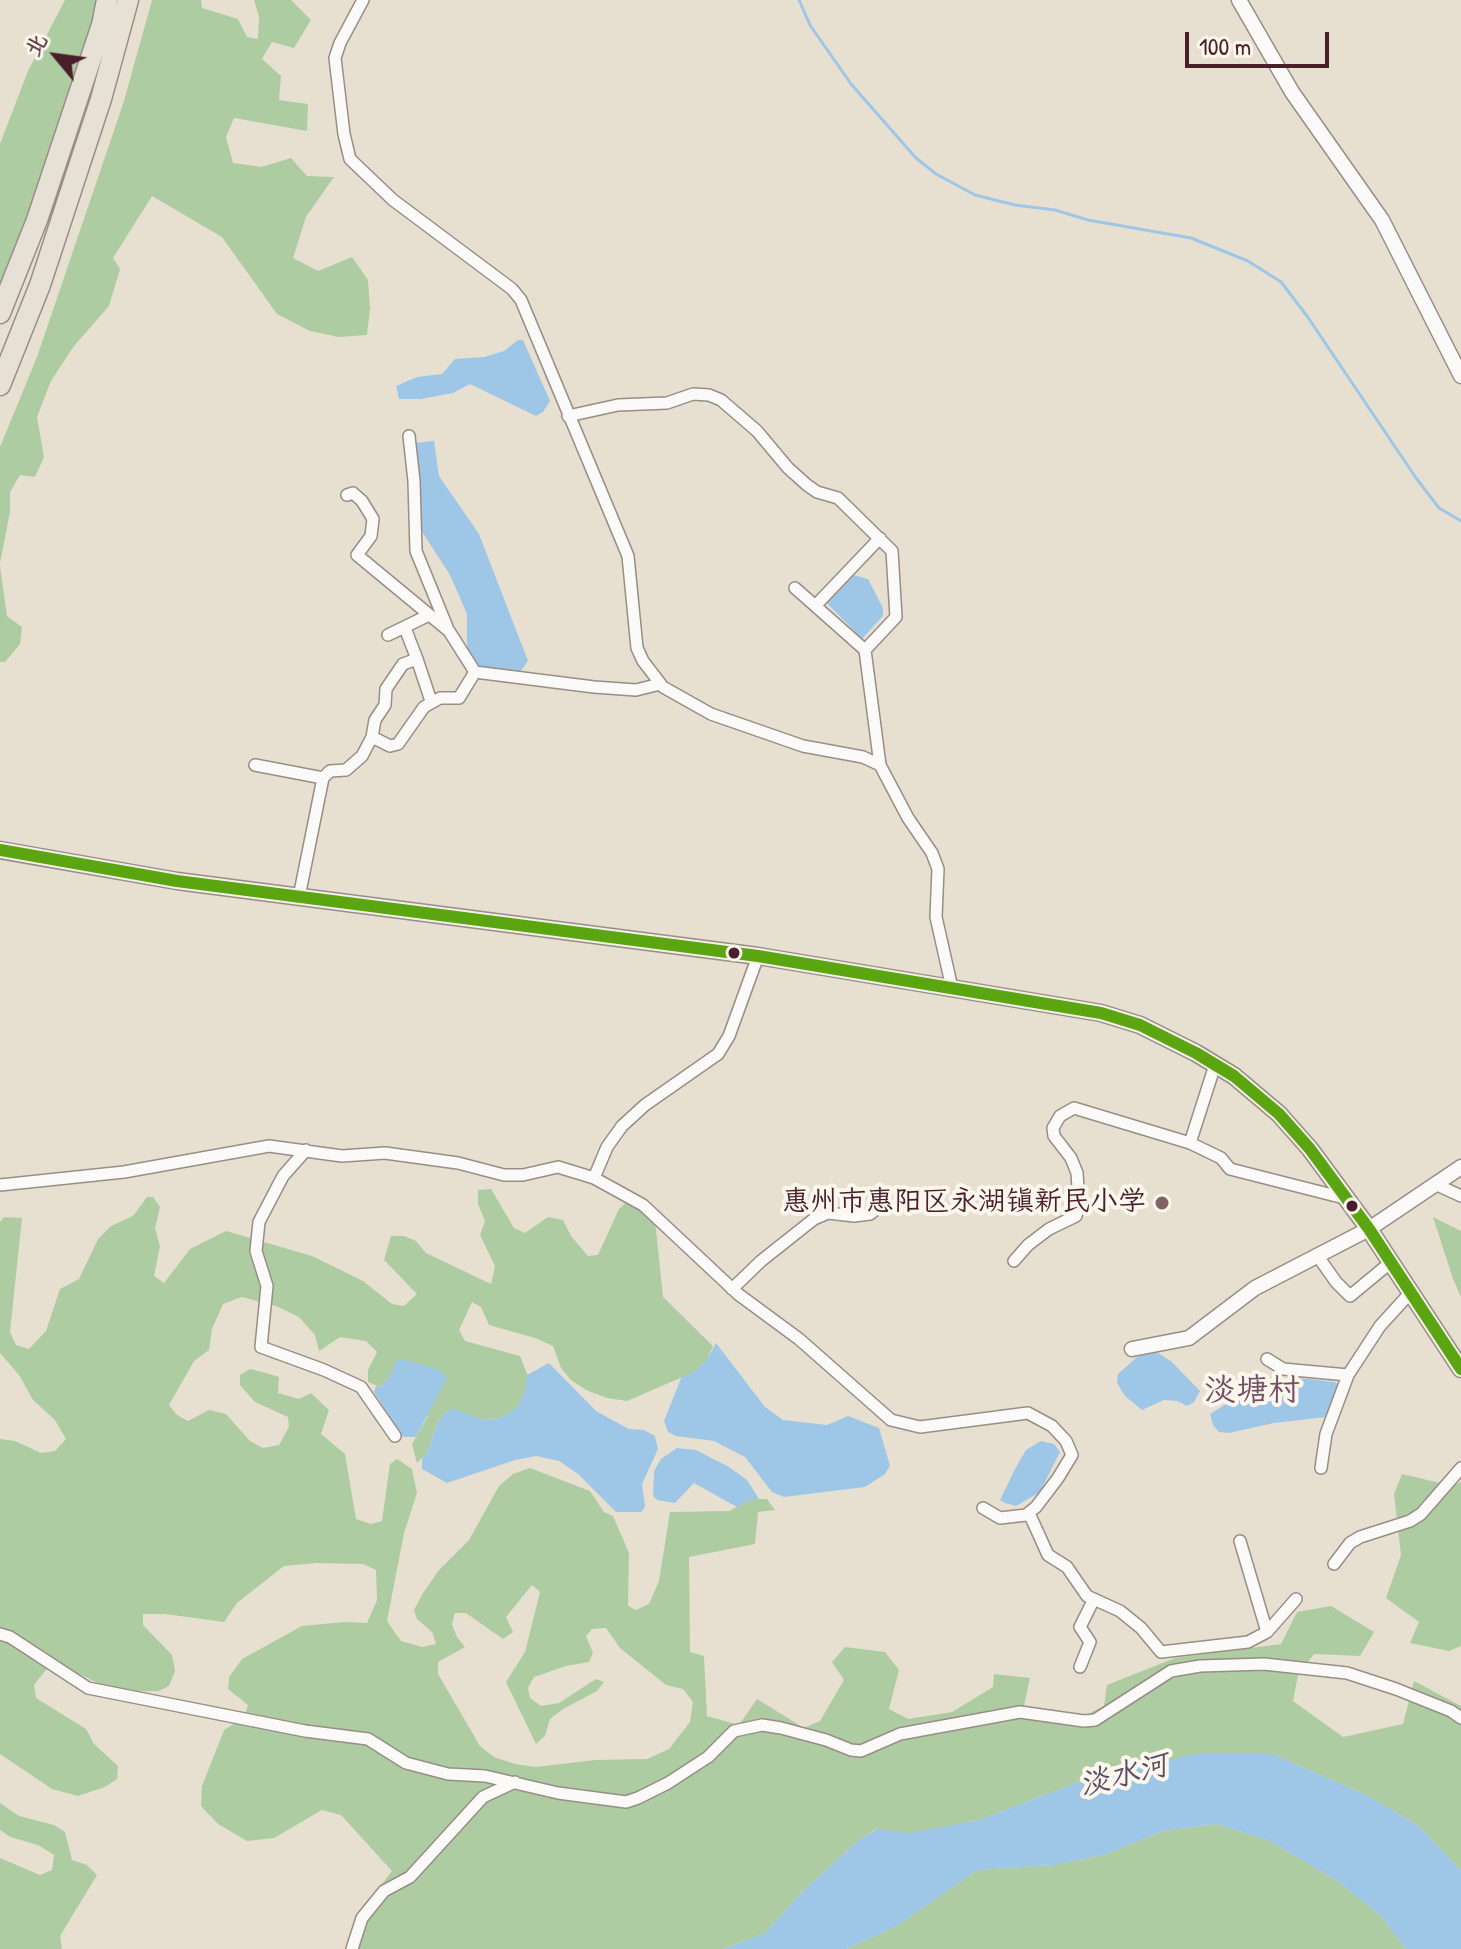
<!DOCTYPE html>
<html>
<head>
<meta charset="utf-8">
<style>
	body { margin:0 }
	#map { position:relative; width:1461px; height:1949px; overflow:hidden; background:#e7e0d1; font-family:"Patrick Hand","LXGW WenKai TC",sans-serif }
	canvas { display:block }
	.north { position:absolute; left:16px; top:16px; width:80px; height:80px; -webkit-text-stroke:6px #fbf7ec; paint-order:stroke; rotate:299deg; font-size:22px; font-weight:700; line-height:32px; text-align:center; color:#4a1f2b }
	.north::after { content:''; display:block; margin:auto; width:28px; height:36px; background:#4a1f2b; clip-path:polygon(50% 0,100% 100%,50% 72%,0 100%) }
	.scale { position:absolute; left:1185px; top:32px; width:144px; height:36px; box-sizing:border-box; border:4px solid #4a1f2b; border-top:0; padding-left:10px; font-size:24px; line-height:28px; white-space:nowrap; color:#4a1f2b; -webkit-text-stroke:6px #fbf7ec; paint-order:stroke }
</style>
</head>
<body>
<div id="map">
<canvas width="1461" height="1949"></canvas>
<div class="north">北</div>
<div class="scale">100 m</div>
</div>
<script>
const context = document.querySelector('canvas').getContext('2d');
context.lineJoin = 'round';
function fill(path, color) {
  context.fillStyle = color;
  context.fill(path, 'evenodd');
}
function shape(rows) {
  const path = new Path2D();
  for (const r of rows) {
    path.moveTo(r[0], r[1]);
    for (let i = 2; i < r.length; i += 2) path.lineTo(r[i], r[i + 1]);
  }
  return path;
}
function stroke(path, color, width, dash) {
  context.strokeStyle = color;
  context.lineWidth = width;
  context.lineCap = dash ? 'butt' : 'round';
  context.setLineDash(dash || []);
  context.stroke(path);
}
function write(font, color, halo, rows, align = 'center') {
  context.font = font + ' "Patrick Hand","LXGW WenKai TC",sans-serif';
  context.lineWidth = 8;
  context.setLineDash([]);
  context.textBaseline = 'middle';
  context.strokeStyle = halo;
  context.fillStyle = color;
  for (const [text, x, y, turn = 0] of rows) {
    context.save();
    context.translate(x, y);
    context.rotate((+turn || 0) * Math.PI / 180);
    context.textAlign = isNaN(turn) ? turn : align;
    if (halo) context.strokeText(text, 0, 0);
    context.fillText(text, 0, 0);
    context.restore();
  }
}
fill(shape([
	[65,0,99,0,30,224,0,293,0,144,28,71],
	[152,0,201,0,202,8,238,19,247,37,258,39,259,17,254,0,291,0,311,20,294,48,272,42,262,59,281,76,279,100,308,104,307,131,234,118,226,137,233,163,261,167,291,158,307,176,334,177,306,217,293,258,318,271,352,257,368,280,370,308,367,335,339,337,310,331,277,314,222,237,152,196,113,258,120,269,109,306,74,346,51,381,37,417,44,457,35,477,20,475,10,492,10,512,0,563,0,447,37,357,124,101],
	[0,566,7,616,22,627,20,644,5,662,0,662],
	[491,1189,514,1228,525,1233,548,1217,563,1220,571,1236,588,1256,598,1255,619,1209,635,1194,654,1211,663,1297,713,1346,707,1360,694,1372,627,1401,607,1398,586,1390,571,1380,561,1368,553,1346,535,1338,489,1325,481,1307,472,1302,459,1330,465,1341,520,1356,529,1379,526,1389,517,1408,499,1419,483,1420,450,1409,439,1420,427,1453,417,1463,412,1444,428,1416,395,1362,391,1375,380,1387,368,1382,368,1370,377,1352,366,1341,340,1337,319,1351,315,1335,299,1317,276,1306,242,1297,223,1304,212,1329,209,1350,194,1361,169,1405,177,1415,188,1421,209,1410,226,1414,250,1441,263,1448,279,1445,289,1427,288,1417,255,1402,240,1385,240,1375,250,1369,266,1373,279,1377,278,1393,299,1399,311,1393,329,1410,321,1434,345,1454,356,1519,371,1524,382,1521,390,1464,397,1459,412,1469,417,1493,404,1533,387,1621,401,1641,422,1647,436,1644,432,1632,417,1619,414,1610,423,1593,439,1570,469,1540,499,1486,513,1474,530,1468,590,1491,604,1512,613,1516,629,1553,628,1606,636,1610,649,1604,659,1581,670,1512,729,1511,752,1499,767,1499,775,1510,758,1512,755,1544,689,1557,690,1652,704,1656,707,1716,739,1725,757,1699,804,1728,820,1721,844,1680,832,1662,845,1647,885,1652,899,1670,889,1709,908,1719,952,1712,993,1687,994,1674,1030,1678,1024,1706,1080,1718,1104,1706,1107,1685,1175,1658,1281,1644,1297,1612,1331,1606,1374,1632,1360,1656,1314,1654,1298,1675,1293,1701,1343,1737,1403,1724,1414,1681,1461,1706,1461,1871,1419,1826,1368,1796,1273,1754,1089,1778,979,1820,908,1834,876,1829,859,1840,802,1892,765,1933,723,1949,353,1949,363,1909,392,1871,341,1815,322,1810,274,1838,247,1841,218,1824,201,1806,202,1786,224,1730,244,1718,248,1705,228,1689,229,1677,242,1659,302,1626,344,1622,367,1623,377,1600,376,1570,363,1564,316,1563,284,1566,237,1603,224,1622,165,1614,143,1614,143,1625,172,1655,175,1671,169,1686,159,1691,116,1692,71,1670,48,1667,34,1685,36,1698,86,1729,94,1744,118,1766,117,1779,105,1787,78,1796,52,1789,0,1754,0,1439,15,1441,41,1453,55,1451,66,1439,55,1420,33,1400,19,1375,0,1353,0,1222,4,1217,22,1218,10,1332,16,1345,29,1349,46,1331,60,1289,79,1279,98,1239,111,1226,133,1216,147,1197,153,1197,160,1207,155,1228,160,1246,154,1276,164,1283,190,1249,226,1231,312,1256,363,1281,392,1304,404,1306,417,1294,384,1260,391,1236,404,1236,416,1241,426,1253,491,1284,495,1266,480,1235,485,1221,478,1204,478,1190],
	[532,1585,540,1592,525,1652,506,1682,536,1744,545,1736,550,1719,563,1709,597,1691,604,1682,596,1679,559,1703,541,1706,530,1698,528,1688,534,1677,566,1666,589,1662,593,1653,586,1636,592,1629,606,1628,620,1648,666,1685,683,1689,693,1702,690,1722,669,1749,647,1759,595,1760,536,1767,515,1764,494,1757,480,1746,438,1674,438,1662,465,1647,457,1637,452,1624,455,1613,466,1613,503,1639,513,1632,506,1617],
	[1433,1217,1461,1231,1461,1297,1453,1279],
	[1402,1474,1453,1486,1461,1482,1461,1646,1449,1651,1410,1643,1419,1622,1386,1598,1401,1555,1394,1494],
	[0,1803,19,1816,54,1825,65,1832,72,1860,87,1865,97,1875,60,1936,62,1949,0,1949,0,1858,40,1875,52,1870,54,1855,38,1845,10,1837,0,1830],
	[1217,1824,1270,1841,1340,1883,1381,1916,1406,1949,846,1949,897,1926,977,1870,1055,1865,1107,1854,1163,1831]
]), '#adcca2');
fill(shape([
	[518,340,523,340,550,401,543,412,536,416,470,384,453,393,421,399,399,399,396,386,417,377,442,374,455,359,484,357,504,351],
	[434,441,439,476,479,534,528,661,519,673,485,671,474,664,467,654,467,614,450,575,419,527,414,443],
	[850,574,868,579,883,608,883,616,862,639,826,602],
	[716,1343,765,1407,783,1420,827,1425,848,1416,879,1428,890,1466,885,1474,865,1487,784,1497,772,1492,745,1457,714,1441,676,1436,668,1432,664,1421,682,1376,694,1372,707,1360],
	[1155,1351,1172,1362,1200,1391,1194,1402,1187,1406,1177,1401,1164,1400,1142,1410,1125,1396,1117,1383,1118,1374,1137,1357],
	[402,1359,437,1369,447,1377,416,1437,403,1437,374,1392,376,1386,380,1387,391,1375,395,1362],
	[549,1363,596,1411,629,1429,644,1430,655,1436,658,1449,642,1484,645,1507,641,1512,616,1512,578,1474,559,1461,536,1456,515,1460,447,1483,422,1469,422,1458,427,1453,439,1420,451,1408,483,1420,499,1419,517,1408,526,1389,527,1375],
	[1299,1378,1335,1382,1339,1385,1326,1417,1274,1423,1229,1433,1219,1432,1213,1425,1210,1414,1234,1399,1260,1387],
	[1041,1441,1054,1444,1060,1452,1040,1492,1016,1506,1005,1503,1000,1500,1015,1469,1026,1450],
	[677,1448,696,1450,729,1467,747,1480,759,1499,752,1499,737,1507,694,1483,675,1503,657,1500,653,1496,654,1471,661,1459],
	[1195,1754,1273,1754,1368,1796,1419,1826,1461,1871,1461,1949,1406,1949,1381,1916,1340,1883,1270,1841,1217,1824,1163,1831,1107,1854,1055,1865,977,1870,897,1926,846,1949,723,1949,765,1933,802,1892,859,1840,877,1829,908,1833,979,1820,1089,1778]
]), '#9ec7e7');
stroke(shape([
	[799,0,810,25,851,84,916,158,936,174,975,195,1015,205,1055,210,1088,220,1191,238,1248,261,1281,282,1307,316,1416,478,1439,508,1461,521]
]), '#9ec7e7', 3);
const minor = shape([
	[363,0,340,43,335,58,344,134,350,159,393,200,512,289,521,300,628,556,637,648,643,661,663,687,711,714,803,746,863,757,880,765],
	[568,416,618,405,667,403,693,394,709,395,721,400,757,431,788,468,807,485,817,492,838,498,892,551,896,617,865,650],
	[409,436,414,481,416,551,447,627],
	[347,495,353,493,362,501,373,519,371,536,357,555,449,631,475,672,594,687,636,690,660,684],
	[795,588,865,650,880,765,908,818,932,853,938,869,936,917,952,988],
	[816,605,880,538],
	[388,635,429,615],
	[417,659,431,701],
	[372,737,390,746,398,744,424,707,440,698,459,698,475,672],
	[255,765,323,778],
	[299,897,323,778,330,771,346,770,362,756,372,737,375,720,385,705,386,689,403,664,417,659,405,628],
	[758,956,729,1036,718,1054,645,1105,622,1126,607,1147,594,1178,643,1205,738,1294,799,1339,891,1420,920,1427,1028,1413,1052,1426,1066,1441,1072,1455,1058,1478,1036,1507,1026,1515,1000,1518,983,1508],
	[1190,1143,1215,1065],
	[306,1150,283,1176,259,1222,256,1251,267,1286,261,1347,324,1370,361,1387,395,1436],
	[1435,1184,1461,1196],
	[0,1185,124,1172,269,1146,342,1156,385,1153,458,1163,504,1175,523,1175,558,1167,594,1178],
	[1317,1255,1336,1282,1350,1296,1391,1262],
	[1014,1261,1028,1245,1049,1229,1076,1216,1079,1203,1077,1173,1071,1158,1054,1136,1053,1128,1060,1116,1074,1108,1190,1143,1221,1158,1230,1169,1348,1199],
	[732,1289,761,1261,814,1219,828,1213,854,1216,870,1214,876,1209],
	[1267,1359,1283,1369,1348,1375],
	[1321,1468,1326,1434,1348,1375,1380,1326,1411,1292],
	[1029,1513,1048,1555,1067,1567,1087,1596,1120,1611,1141,1628,1161,1652,1248,1642,1267,1632,1296,1599],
	[1240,1541,1267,1632],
	[1334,1564,1350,1543,1360,1537,1410,1521,1421,1514,1461,1468],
	[0,1634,10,1637,88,1688,305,1731,368,1739,406,1763,448,1774,485,1776,558,1793,626,1802,638,1798,668,1783,708,1757,734,1731,762,1725,781,1728,826,1740,851,1750,861,1751,900,1734,1020,1712,1084,1721,1095,1720,1171,1671,1200,1666,1264,1664,1347,1673,1396,1689,1451,1711,1461,1718],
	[1080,1667,1090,1642,1080,1627,1094,1599],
	[352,1949,362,1918,384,1891,410,1877,483,1797,515,1782]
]);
const tertiary = shape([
	[1239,0,1292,92,1382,220,1461,376],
	[1132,1349,1189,1338,1255,1288,1369,1229,1461,1167]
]);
const secondary = shape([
	[0,850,177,881,758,956,1101,1013,1140,1025,1196,1053,1234,1076,1279,1114,1310,1149,1369,1229,1461,1369]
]);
const motorway = shape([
	[0,313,37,220,102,25,107,0],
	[0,385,40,285,101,99,128,0]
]);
stroke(minor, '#988d87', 14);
stroke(tertiary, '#988d87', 17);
stroke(secondary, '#988d87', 19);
stroke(motorway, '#988d87', 23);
stroke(minor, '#fbfaf8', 11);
stroke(tertiary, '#fbfaf8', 14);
stroke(secondary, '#f3f0ea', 16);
stroke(motorway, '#e6e1d4', 20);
stroke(shape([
	[0,850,177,881,758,956,1101,1013,1140,1025,1196,1053,1234,1076,1279,1114,1310,1149,1369,1229,1461,1369]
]), '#5ba511', 12);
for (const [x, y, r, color] of [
	[734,953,7,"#4a1f2b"],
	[1162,1203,8,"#816365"],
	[1352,1206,7,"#4a1f2b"]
]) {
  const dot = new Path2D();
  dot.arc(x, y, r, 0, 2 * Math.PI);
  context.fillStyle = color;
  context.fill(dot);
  stroke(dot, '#fbf7ec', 3);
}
write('28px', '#4a1f2b', '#fbf7ec', [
	["惠州市惠阳区永湖镇新民小学",1146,1203]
], 'right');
write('italic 30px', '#5a4e66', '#fbf7ec', [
	["淡水河",1124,1776,-14]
]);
write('32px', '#764d66', '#fbf7ec', [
	["淡塘村",1252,1391]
]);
</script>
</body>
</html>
